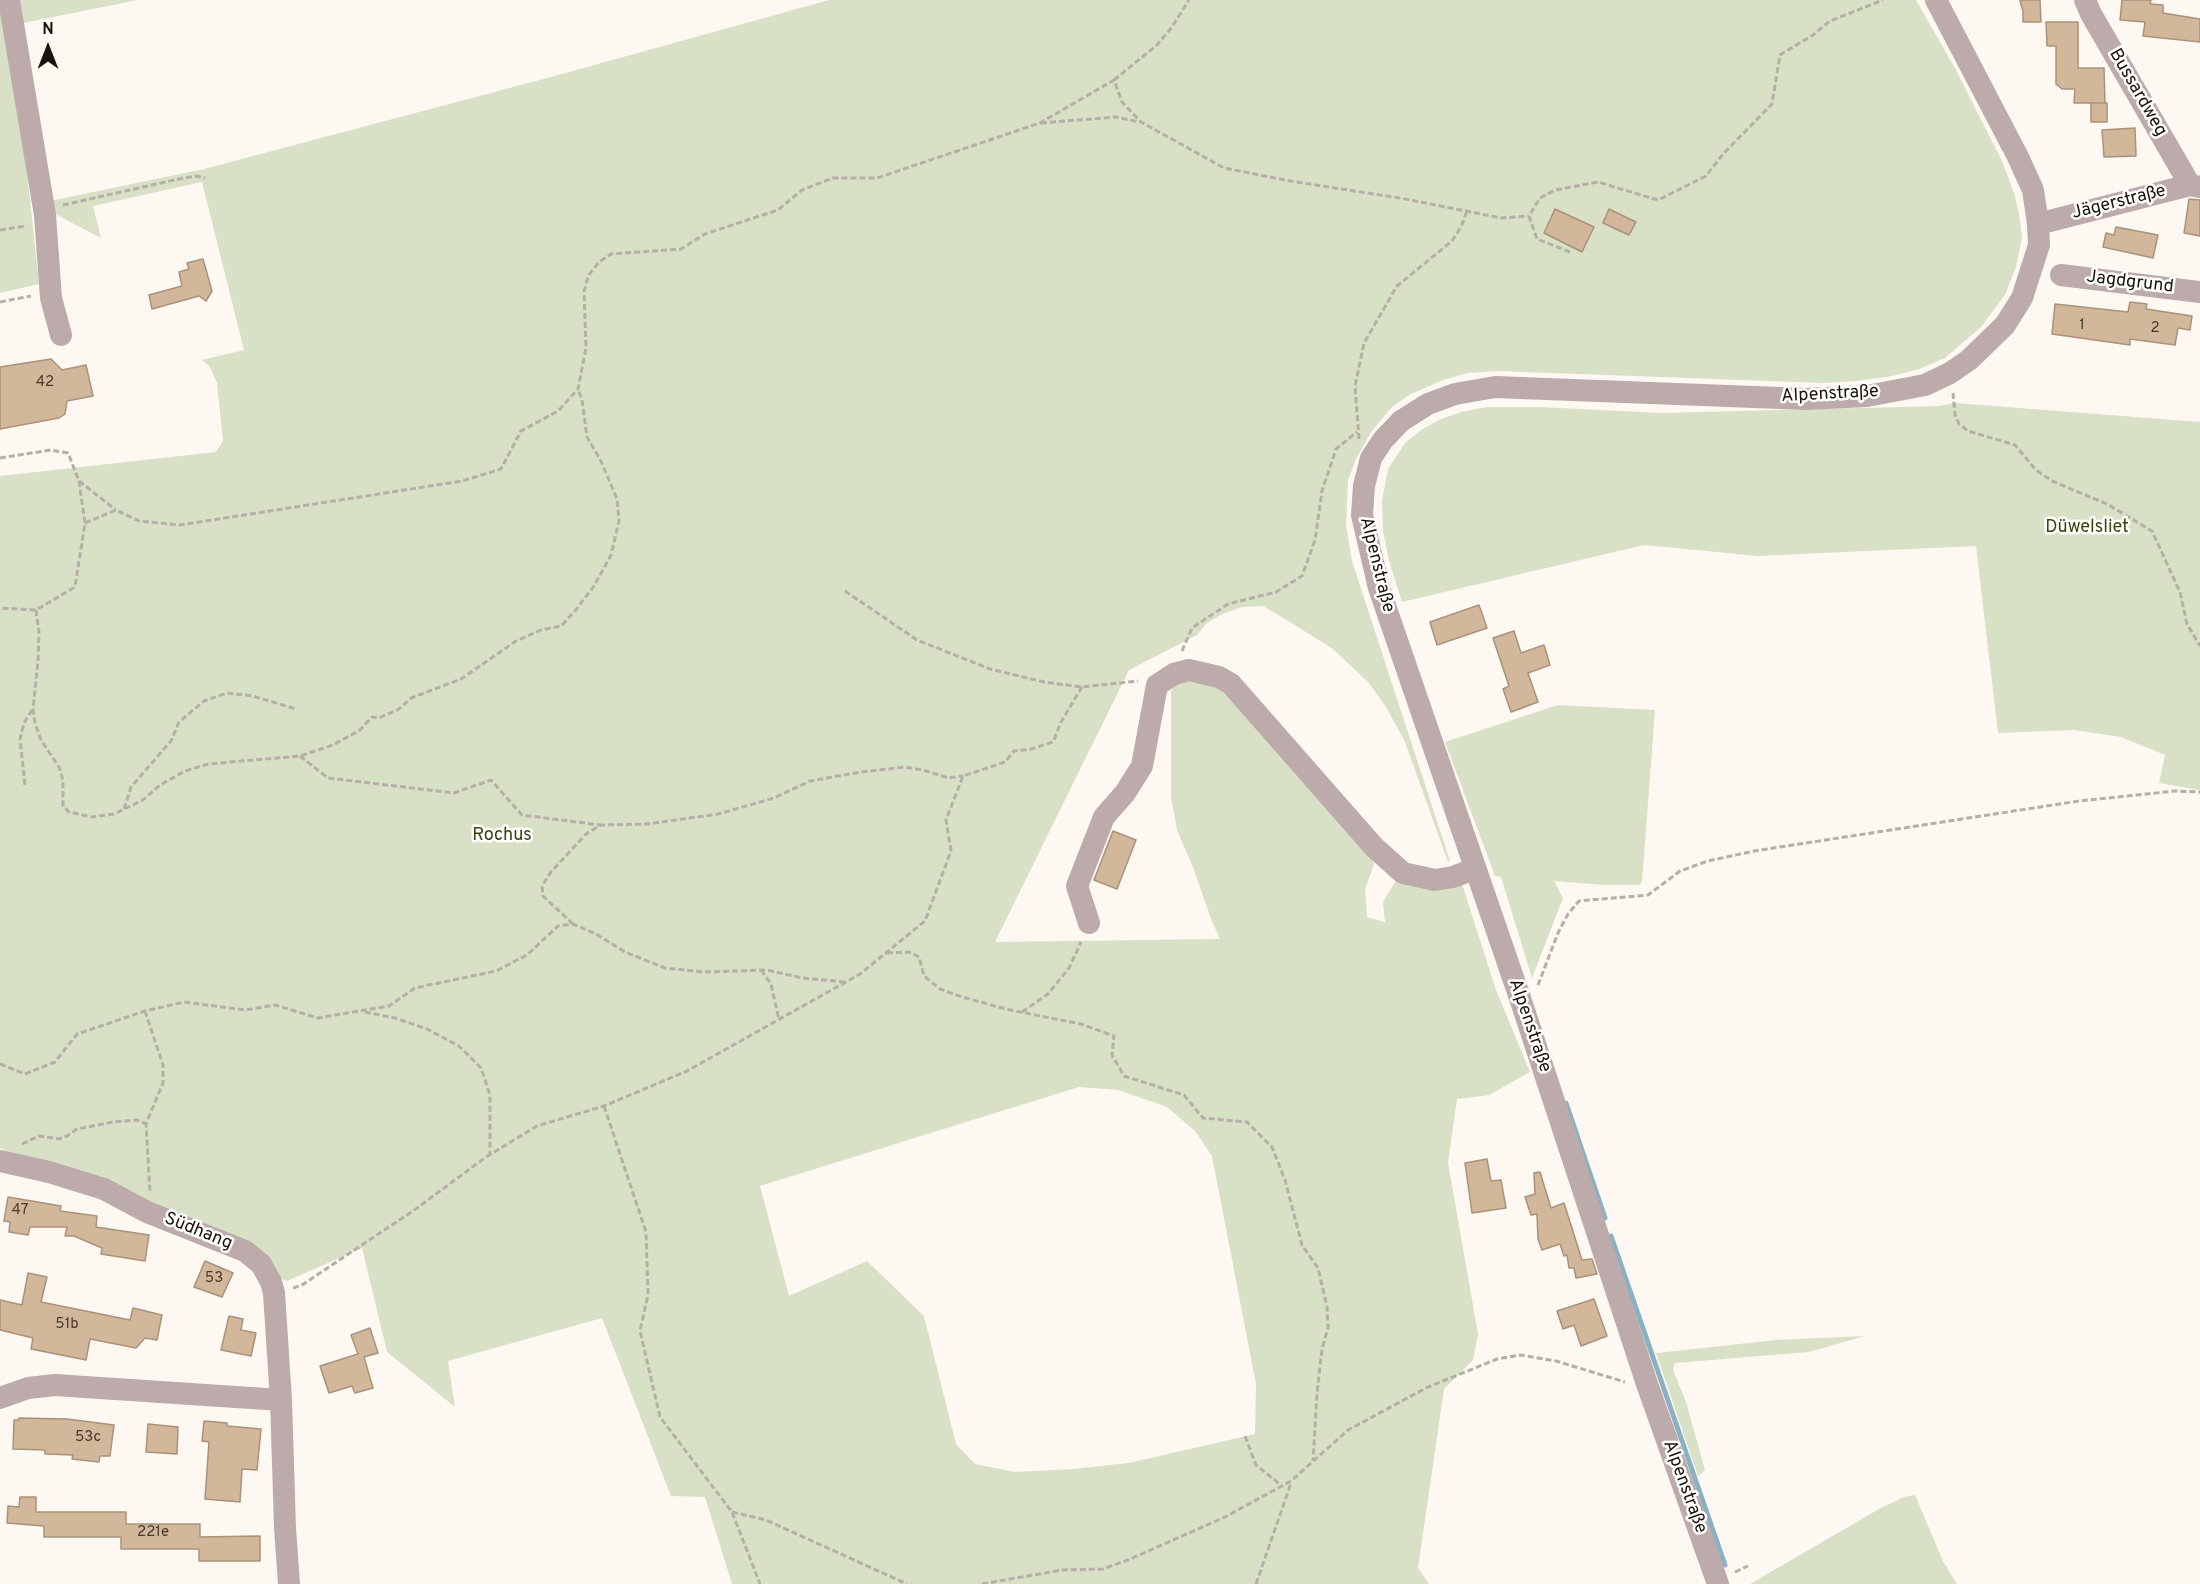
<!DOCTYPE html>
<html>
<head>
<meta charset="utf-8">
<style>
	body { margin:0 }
	#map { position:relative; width:2200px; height:1584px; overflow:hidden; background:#fdf8f2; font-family:Overpass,sans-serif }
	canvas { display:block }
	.north { position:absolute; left:18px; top:18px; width:60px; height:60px; -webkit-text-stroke:4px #fff; paint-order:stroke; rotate:0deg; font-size:16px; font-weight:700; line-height:24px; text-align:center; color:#1a1208 }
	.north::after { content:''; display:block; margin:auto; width:21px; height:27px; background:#1a1208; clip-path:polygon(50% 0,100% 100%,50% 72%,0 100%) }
</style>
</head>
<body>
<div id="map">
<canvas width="2200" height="1584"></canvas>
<div class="north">N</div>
</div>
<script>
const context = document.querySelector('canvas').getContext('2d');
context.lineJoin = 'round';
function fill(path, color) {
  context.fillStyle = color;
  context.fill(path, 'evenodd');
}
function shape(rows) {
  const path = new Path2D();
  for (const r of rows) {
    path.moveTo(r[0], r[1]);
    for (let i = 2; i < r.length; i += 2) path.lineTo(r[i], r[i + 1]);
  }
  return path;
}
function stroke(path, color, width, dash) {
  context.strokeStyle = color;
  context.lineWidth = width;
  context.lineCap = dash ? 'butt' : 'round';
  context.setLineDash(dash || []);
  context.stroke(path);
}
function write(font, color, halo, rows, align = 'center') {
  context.font = font + ' Overpass,sans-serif';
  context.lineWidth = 5;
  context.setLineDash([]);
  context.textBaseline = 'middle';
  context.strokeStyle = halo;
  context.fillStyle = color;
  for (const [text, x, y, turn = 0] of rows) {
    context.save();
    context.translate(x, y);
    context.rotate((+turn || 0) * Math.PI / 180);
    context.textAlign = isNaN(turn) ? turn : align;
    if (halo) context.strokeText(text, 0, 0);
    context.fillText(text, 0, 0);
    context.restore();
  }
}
fill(shape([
	[0,0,20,107,39,284,0,293],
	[20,0,138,0,23,23],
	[829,0,1916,0,1956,70,2002,161,2014,193,2019,214,2022,237,2016,267,2005,295,1981,327,1945,358,1919,369,1892,376,1856,381,1823,383,1497,371,1468,373,1443,380,1409,395,1392,407,1371,432,1356,459,1348,480,1346,525,1352,561,1450,861,1448,862,1405,742,1386,707,1369,683,1333,649,1285,619,1263,606,1243,607,1224,613,1206,624,1197,635,1129,670,995,942,1220,939,1211,919,1193,867,1177,830,1171,797,1171,692,1173,686,1180,681,1219,685,1372,856,1374,864,1365,889,1367,917,1385,922,1383,902,1398,877,1462,884,1496,990,1530,1072,1489,1095,1457,1099,1448,1163,1478,1334,1473,1360,1444,1389,1418,1568,1429,1584,732,1584,705,1497,671,1496,602,1318,448,1361,455,1407,387,1352,362,1248,287,1281,0,1148,0,476,216,452,223,441,217,383,210,367,202,360,244,350,202,182,93,206,101,238,55,214,50,201,204,169,551,77],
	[1079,1087,1118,1090,1167,1107,1195,1131,1212,1156,1256,1384,1255,1434,1129,1463,1073,1469,1015,1472,975,1464,956,1444,924,1316,867,1261,789,1296,760,1186],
	[1955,403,2200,422,2200,790,2159,783,2165,755,2121,737,2074,730,1998,733,1976,546,1758,556,1644,545,1402,602,1389,561,1383,531,1382,501,1388,469,1405,443,1421,430,1439,420,1461,412,1488,407,1541,407,1660,413,1939,406],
	[1558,705,1655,710,1642,882,1639,885,1604,885,1554,881,1563,898,1532,978,1501,877,1495,876,1445,742],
	[1865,1336,1809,1352,1675,1363,1673,1370,1686,1402,1705,1470,1698,1476,1656,1353,1776,1340],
	[1915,1495,1943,1561,1957,1584,1750,1584,1879,1509,1904,1497]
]), '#d8e1c5');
stroke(shape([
	[1566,1103,1605,1218],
	[1611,1236,1725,1565]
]), '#8ab1c2', 5);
const building = shape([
	[2023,0,2040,0,2041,22,2023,22,2023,11,2020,1,2023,0],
	[2122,0,2151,0,2150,4,2163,5,2163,13,2200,19,2200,42,2143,36,2145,22,2120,20,2122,0],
	[2046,22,2078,22,2078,68,2104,68,2105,103,2074,103,2075,89,2062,89,2056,84,2056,46,2047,46,2046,22],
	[2091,103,2107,103,2107,122,2091,122,2091,103],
	[2135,128,2136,156,2104,157,2102,130,2135,128],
	[2189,199,2200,200,2200,236,2184,233,2189,199],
	[1555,209,1594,227,1582,252,1544,233,1555,209],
	[1609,209,1636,222,1629,235,1603,223,1609,209],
	[2116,227,2158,235,2153,258,2103,247,2106,233,2114,235,2116,227],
	[203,259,212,291,206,301,199,296,152,309,149,295,182,286,179,272,189,269,187,263,203,259],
	[2130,302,2147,304,2146,309,2192,316,2190,330,2178,328,2175,345,2130,339,2130,345,2052,334,2055,304,2128,312,2130,302],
	[51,359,62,370,86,365,93,396,67,401,65,414,59,418,0,429,0,367,51,359],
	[1479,605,1487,628,1437,645,1430,622,1479,605],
	[1514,631,1521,653,1544,645,1550,665,1528,673,1538,702,1511,712,1503,689,1509,686,1493,638,1514,631],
	[1113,831,1136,840,1117,889,1094,880,1113,831],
	[1487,1159,1491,1181,1501,1180,1506,1208,1472,1213,1465,1163,1487,1159],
	[1540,1172,1551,1208,1564,1203,1582,1260,1592,1259,1597,1274,1576,1278,1574,1268,1569,1268,1567,1255,1564,1256,1560,1244,1542,1250,1538,1239,1537,1214,1531,1215,1525,1197,1535,1194,1534,1173,1540,1172],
	[8,1197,61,1206,60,1211,97,1216,96,1227,149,1235,145,1261,101,1254,102,1248,74,1236,65,1236,67,1227,30,1227,28,1235,9,1232,10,1222,4,1221,8,1197],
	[205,1261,233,1273,222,1297,194,1287,205,1261],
	[28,1273,47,1277,41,1302,130,1320,133,1308,162,1315,157,1340,145,1338,136,1348,90,1339,86,1360,31,1349,33,1338,0,1330,0,1300,22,1305,28,1273],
	[1594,1299,1607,1336,1581,1346,1574,1325,1563,1329,1557,1311,1594,1299],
	[229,1316,243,1319,241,1330,256,1333,251,1356,221,1350,229,1316],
	[370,1328,378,1353,364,1357,373,1388,355,1393,352,1386,329,1393,320,1366,358,1354,351,1335,370,1328],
	[19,1418,67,1419,114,1425,110,1456,100,1456,99,1462,72,1459,73,1455,45,1454,45,1450,13,1449,14,1420,19,1420,19,1418],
	[204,1421,227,1423,227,1426,261,1429,257,1470,242,1469,240,1502,205,1499,209,1442,202,1441,204,1421],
	[148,1424,178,1427,177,1454,146,1452,148,1424],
	[20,1497,36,1497,36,1512,126,1512,126,1524,200,1524,200,1537,260,1536,260,1561,199,1561,199,1549,121,1549,121,1537,44,1537,44,1526,7,1523,8,1506,19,1507,20,1497]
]);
fill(building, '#d2b79b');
stroke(building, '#aa9279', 1.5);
stroke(shape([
	[1114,80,1157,45,1172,27,1189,0],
	[1041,123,1116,117,1139,122],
	[63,205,179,179,197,176,205,178],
	[0,230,25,226],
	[1570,252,1537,239,1529,216,1540,198,1555,190,1598,182,1658,200,1706,176,1724,153,1772,104,1780,55,1813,35,1830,21,1883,0],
	[0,302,31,296],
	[1953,393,1955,415,1959,424,1968,431,2015,445,2036,470,2052,481,2107,504,2152,531,2180,592,2187,624,2200,646],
	[1359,439,1355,386,1364,343,1397,286,1452,241,1461,227,1467,211],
	[0,458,51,450,68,453,79,481,85,523,75,587,36,610,0,608],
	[79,481,116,510],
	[85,523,116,510,139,521,180,525,462,481,501,469,521,431,558,411,578,389,586,348,584,292,588,276,599,262,611,254,681,249,705,234,778,210,802,190,833,178,877,178,1040,123,1114,80,1122,102,1141,122,1224,168,1290,181,1400,198,1501,218,1529,216],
	[845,591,917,640,990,669,1044,682,1082,687,1138,681],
	[36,610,39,632,38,661,33,709,35,723,41,740,59,767,63,780,63,806,69,812,92,817,114,814,143,800,160,785,185,771,208,764,300,756,333,745,360,730,372,717,379,718,399,709,411,698,461,679,516,641,541,630,561,626,575,611,594,586,611,555,619,521,617,499,601,461,587,437,582,400,578,389],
	[1182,651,1192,628,1228,604,1276,592,1302,576,1315,540,1322,491,1336,449,1357,432],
	[300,756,328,778,454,793,491,780,522,815,600,825],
	[25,785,20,739,24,723,32,710],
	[124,809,131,787,171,741,179,722,204,701,227,693,253,696,296,709],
	[573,924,543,896,542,886,551,872,586,834,601,825,647,824,718,814,774,798,810,781,861,772,905,767,923,770,948,778,963,776],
	[887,953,909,952,919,957,924,976,940,989,962,997,1010,1010,1081,1024,1114,1036,1112,1055,1124,1076,1184,1095,1203,1118,1247,1122,1272,1147,1285,1180,1302,1245,1318,1268,1327,1307,1328,1328,1322,1349,1317,1394,1313,1461],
	[761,970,771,984,779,1020],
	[1538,985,1558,933,1568,914,1579,901,1648,895,1680,871,1708,861,1754,851,2079,801,2175,791,2200,792],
	[145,1011,163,1065,163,1083,146,1124,150,1192],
	[365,1012,395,1018,427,1029,459,1046,481,1068,490,1095,490,1154],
	[1022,1012,1048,994,1069,968,1081,942],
	[0,1064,25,1074,55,1062,77,1034,145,1011,184,1002,245,1010,275,1005,318,1018,389,1006,415,988,496,971,527,955,558,926,573,924,596,934,625,952,665,968,704,972,767,970,802,978,845,982],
	[604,1106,646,1232,648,1295,640,1331,660,1417,732,1512,760,1584],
	[22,1144,39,1136,59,1139,67,1136,77,1129,113,1122,137,1120,146,1124],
	[293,1288,302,1285,413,1211,486,1157,537,1126,604,1106,687,1071,860,974,925,921,951,851,946,820,963,776,1005,762,1014,751,1031,749,1053,742,1061,722,1082,687],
	[1245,1436,1256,1465,1282,1486],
	[732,1512,766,1520,907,1584],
	[1735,1572,1748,1566],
	[982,1584,1062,1570,1103,1569,1128,1560,1225,1517,1291,1481,1348,1430,1426,1388,1497,1359,1521,1355,1556,1361,1625,1382],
	[1256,1584,1291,1483]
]), '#b5afa8', 3, [6, 3]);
stroke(shape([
	[9,0,45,215,51,298,61,335],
	[2085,0,2091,14,2190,185],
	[2038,224,2190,185,2200,187],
	[2061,275,2200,292],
	[1089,923,1077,886,1104,817,1125,793,1142,766,1157,685,1174,674,1189,670,1219,677,1231,684,1374,847,1403,873,1435,880,1453,877,1474,869],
	[0,1161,49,1172,104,1189,147,1212,245,1251,261,1264,271,1282,274,1293,281,1400,285,1528,289,1584],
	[0,1398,28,1388,55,1385,281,1400],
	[1718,1584,1647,1384,1519,995,1379,588,1362,515,1364,486,1371,458,1383,440,1401,421,1428,404,1455,394,1495,387,1806,399,1867,396,1925,385,1950,373,1969,360,2005,325,2022,298,2039,245,2038,224,2033,190,2018,157,1936,0]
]), '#bdaaaa', 22);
write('15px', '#483b2d', null, [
	["1",2082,326],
	["2",2155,329],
	["42",45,383],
	["47",20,1211],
	["53",214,1279],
	["51b",67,1325],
	["53c",88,1438],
	["221e",153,1533]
]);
write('18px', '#1a1208', '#fff', [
	["Bussardweg",2137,93,60],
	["Jägerstraße",2119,203,-14],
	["Jagdgrund",2130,283,7],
	["Alpenstraße",1830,395,-3],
	["Alpenstraße",1376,565,76],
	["Alpenstraße",1529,1026,71],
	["Südhang",198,1232,22],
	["Alpenstraße",1684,1487,70]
]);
write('18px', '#374309', '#fff', [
	["Düwelsliet",2087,528],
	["Rochus",502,836]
]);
</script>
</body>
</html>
